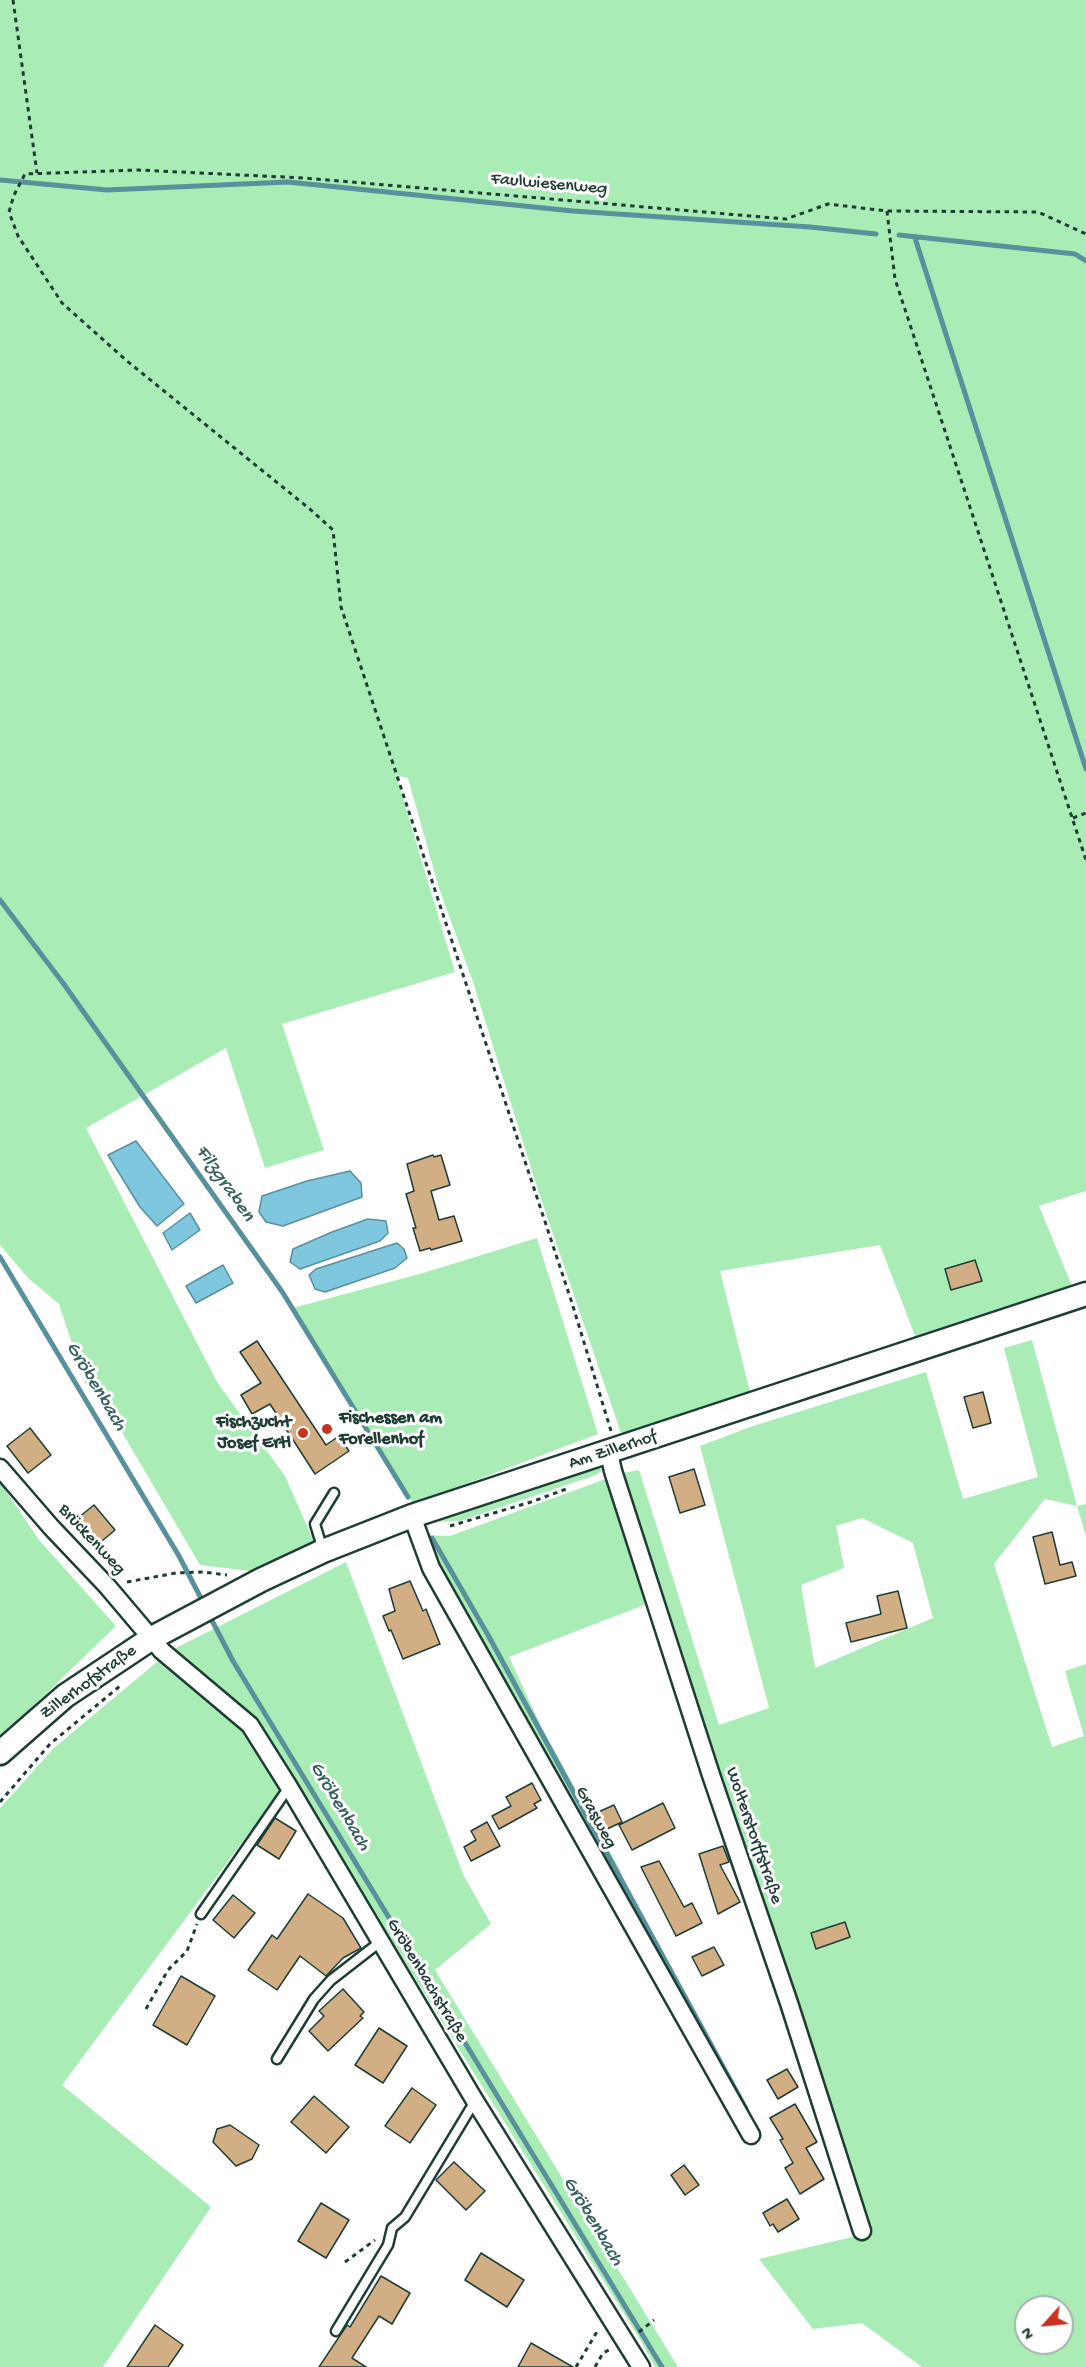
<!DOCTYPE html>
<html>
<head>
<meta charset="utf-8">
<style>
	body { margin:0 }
	#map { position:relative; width:1086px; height:2367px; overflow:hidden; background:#fff; font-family:"Gochi Hand",sans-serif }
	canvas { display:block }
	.north { position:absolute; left:1014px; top:2295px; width:60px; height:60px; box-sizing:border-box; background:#fff; border:2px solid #a5b1ae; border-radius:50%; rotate:243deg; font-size:16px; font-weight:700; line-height:24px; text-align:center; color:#1f3d34 }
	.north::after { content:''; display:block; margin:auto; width:21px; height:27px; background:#c8321e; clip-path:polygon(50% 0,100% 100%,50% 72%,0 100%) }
</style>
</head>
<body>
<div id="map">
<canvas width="1086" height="2367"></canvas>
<div class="north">N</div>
</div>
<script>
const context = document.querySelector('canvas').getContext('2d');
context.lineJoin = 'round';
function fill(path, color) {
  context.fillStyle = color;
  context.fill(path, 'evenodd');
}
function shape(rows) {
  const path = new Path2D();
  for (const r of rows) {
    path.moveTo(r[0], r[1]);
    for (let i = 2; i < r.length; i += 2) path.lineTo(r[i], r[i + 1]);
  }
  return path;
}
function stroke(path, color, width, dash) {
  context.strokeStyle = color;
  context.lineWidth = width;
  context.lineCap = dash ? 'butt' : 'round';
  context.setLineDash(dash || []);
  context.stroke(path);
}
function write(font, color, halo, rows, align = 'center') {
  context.font = font + ' "Gochi Hand",sans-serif';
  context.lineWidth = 6;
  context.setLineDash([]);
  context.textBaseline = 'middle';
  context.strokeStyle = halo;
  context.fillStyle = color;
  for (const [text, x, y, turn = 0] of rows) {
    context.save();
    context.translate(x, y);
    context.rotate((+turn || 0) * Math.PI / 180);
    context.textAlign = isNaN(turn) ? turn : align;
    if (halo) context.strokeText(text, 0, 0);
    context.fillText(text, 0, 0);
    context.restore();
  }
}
fill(shape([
	[0,0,1086,0,1086,1191,1039,1206,1072,1286,917,1341,880,1245,720,1271,750,1392,622,1436,537,1187,473,982,439,888,408,778,396,775,455,972,282,1024,324,1150,265,1168,226,1048,86,1128,217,1382,285,1476,315,1544,258,1572,200,1565,116,1422,85,1383,59,1304,28,1278,0,1245],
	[537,1238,598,1434,413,1504,293,1308,423,1273],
	[1032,1340,1077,1506,1086,1504,1086,1536,1077,1506,1045,1499,994,1564,1052,1747,1084,1736,1065,1671,1086,1664,1086,2367,922,2367,862,2323,813,2329,759,2259,873,2232,797,2000,744,1852,660,1599,509,1657,541,1726,621,1872,612,1874,421,1535,450,1536,622,1473,639,1470,719,1725,769,1708,700,1446,750,1427,926,1372,963,1499,1038,1477,1004,1348],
	[862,1518,913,1543,933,1618,815,1668,801,1585,844,1568,836,1526],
	[1026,2307,1062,2307,1062,2343,1026,2343],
	[592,1465,603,1470,596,1475,460,1521,426,1522],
	[0,1482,39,1540,116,1626,0,1738],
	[346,1562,463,1874,491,1924,435,1970,678,2367,655,2367,641,2341,290,1778,62,2085,211,2207,103,2367,0,2367,0,1808,54,1748,170,1651]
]), '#a9ecb6');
const water = shape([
	[136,1141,184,1204,157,1226,140,1207,108,1155,136,1141],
	[350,1171,361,1183,362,1197,283,1226,266,1222,259,1212,262,1196,307,1181,350,1171],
	[190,1213,200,1230,172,1250,163,1233,190,1213],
	[368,1219,386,1221,388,1233,380,1241,300,1269,290,1262,293,1249,332,1232,368,1219],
	[397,1243,404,1249,407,1258,395,1268,325,1292,315,1289,309,1275,316,1269,397,1243],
	[223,1265,233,1283,196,1303,186,1286,223,1265]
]);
fill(water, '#7ec7df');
stroke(water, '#58909b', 1.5);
stroke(shape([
	[0,180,107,190,288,182,573,211,810,227,876,234],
	[899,235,1075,254,1086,261],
	[915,238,1086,769],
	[0,900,63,983,283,1293,408,1497],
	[0,1257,179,1556,204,1604],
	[432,1538,488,1635,746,2109],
	[208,1613,233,1661,662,2367]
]), '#58909b', 5);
const building = shape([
	[433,1155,434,1157,441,1155,450,1185,431,1191,439,1220,454,1216,462,1241,431,1250,430,1248,420,1251,413,1228,416,1228,406,1194,414,1191,407,1164,433,1155],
	[975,1260,982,1281,951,1290,945,1269,975,1260],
	[257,1341,326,1445,339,1436,349,1451,315,1474,270,1404,252,1414,241,1395,261,1383,240,1352,257,1341],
	[983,1392,991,1423,973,1428,964,1397,983,1392],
	[30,1428,51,1455,28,1473,7,1446,30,1428],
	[694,1469,705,1505,680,1513,669,1477,694,1469],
	[94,1505,115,1530,95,1547,74,1521,94,1505],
	[1052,1532,1060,1565,1072,1562,1076,1576,1045,1584,1033,1537,1052,1532],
	[410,1581,423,1611,426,1609,440,1644,403,1659,391,1630,389,1631,383,1616,395,1611,389,1589,410,1581],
	[898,1591,907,1628,851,1642,846,1623,881,1614,877,1596,898,1591],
	[532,1783,541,1800,534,1804,537,1808,499,1829,492,1816,511,1806,506,1797,532,1783],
	[663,1803,675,1828,632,1850,619,1825,663,1803],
	[614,1805,622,1822,605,1830,596,1813,614,1805],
	[275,1818,296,1831,279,1859,257,1845,275,1818],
	[487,1822,500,1846,471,1861,464,1847,476,1840,471,1831,487,1822],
	[723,1846,729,1862,720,1865,740,1902,718,1914,699,1854,723,1846],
	[659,1861,684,1907,692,1903,702,1923,676,1936,641,1867,659,1861],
	[308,1894,343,1918,361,1948,343,1958,326,1976,300,1956,277,1990,248,1970,272,1935,277,1939,308,1894],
	[233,1895,255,1913,234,1938,213,1920,233,1895],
	[845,1922,850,1937,816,1949,811,1933,845,1922],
	[714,1947,724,1965,702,1976,692,1957,714,1947],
	[181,1976,215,1996,187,2045,153,2025,181,1976],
	[343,1989,364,2012,360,2016,363,2018,328,2051,309,2031,324,2016,319,2011,343,1989],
	[379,2028,407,2046,383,2083,355,2065,379,2028],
	[787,2069,798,2087,778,2099,767,2080,787,2069],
	[412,2088,436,2105,410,2143,385,2126,412,2088],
	[314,2096,349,2127,326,2153,291,2122,314,2096],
	[795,2104,817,2142,806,2148,824,2179,800,2194,785,2168,793,2163,780,2140,783,2139,770,2118,795,2104],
	[230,2125,259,2145,252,2159,236,2166,213,2142,217,2129,230,2125],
	[454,2162,485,2191,466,2210,436,2180,454,2162],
	[684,2165,699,2185,685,2195,671,2175,684,2165],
	[787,2199,799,2219,778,2232,773,2224,770,2226,763,2213,787,2199],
	[321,2203,349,2220,326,2258,298,2241,321,2203],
	[481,2253,524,2280,507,2307,465,2280,481,2253],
	[381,2276,410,2293,392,2324,379,2316,352,2358,366,2367,319,2367,347,2325,350,2327,381,2276],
	[155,2325,183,2345,168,2367,127,2367,155,2325],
	[531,2343,573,2367,518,2367,531,2343]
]);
fill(building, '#d1ae83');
stroke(building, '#1f3d34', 1.5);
const lane = shape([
	[323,1550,315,1524,334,1493],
	[201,1914,289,1787],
	[277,2059,314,1999,331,1980,380,1942],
	[336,2331,388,2245,392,2228,405,2217,475,2101]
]);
const street = shape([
	[609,1453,613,1471,711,1775,789,2003,862,2231],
	[0,1468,51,1527,107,1586,162,1651,250,1725,289,1787,475,2101,641,2367],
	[412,1516,431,1568,751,2135]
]);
const secondary = shape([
	[0,1753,65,1696,152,1638,261,1580,323,1551,412,1516,1086,1294]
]);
stroke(lane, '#1f3d34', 13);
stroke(street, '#1f3d34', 21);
stroke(secondary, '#1f3d34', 27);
stroke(shape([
	[13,0,37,173],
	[887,211,895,279,1086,860],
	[1073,818,1086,813],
	[611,1431,572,1303,341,607,333,530,311,510,127,361,62,303,18,236,9,212,14,195,25,174,138,170,304,178,786,219,828,204,887,211,1038,212,1086,234],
	[450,1526,531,1502,569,1488],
	[127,1582,176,1573,203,1572,227,1575],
	[0,1802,50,1744,120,1686],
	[146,2009,168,1970,187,1951,197,1924],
	[345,2262,375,2240],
	[639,2332,654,2320],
	[576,2367,598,2330],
	[595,2367,603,2353,611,2349]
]), '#1f3d34', 3, [4.5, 4.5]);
stroke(lane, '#fff', 8);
stroke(street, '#fff', 16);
stroke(secondary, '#fff', 22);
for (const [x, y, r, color] of [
	[327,1429,6,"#c8321e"],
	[303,1433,6,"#c8321e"]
]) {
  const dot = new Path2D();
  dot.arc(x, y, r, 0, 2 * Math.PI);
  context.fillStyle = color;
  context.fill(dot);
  stroke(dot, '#fff', 2);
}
write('18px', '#1f3d34', '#fff', [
	["Faulwiesenweg",549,185,5],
	["Am Zillerhof",613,1451,-18],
	["Brückenweg",91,1540,47],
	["Zillerhofstraße",89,1683,-36],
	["Grasweg",595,1818,61],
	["Wolterstorffstraße",753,1836,71],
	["Gröbenbachstraße",426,1981,59]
]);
write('bold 18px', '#1f3d34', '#fff', [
	["Fischessen am",339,1419],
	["Forellenhof",339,1440],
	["Fischzucht",291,1423,"right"],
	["Josef Ertl",291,1444,"right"]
], 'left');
write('italic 20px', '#37605f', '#fff', [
	["Filzgraben",224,1184,55],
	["Gröbenbach",95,1387,59],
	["Gröbenbach",339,1807,59],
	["Gröbenbach",592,2222,59]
]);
</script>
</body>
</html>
